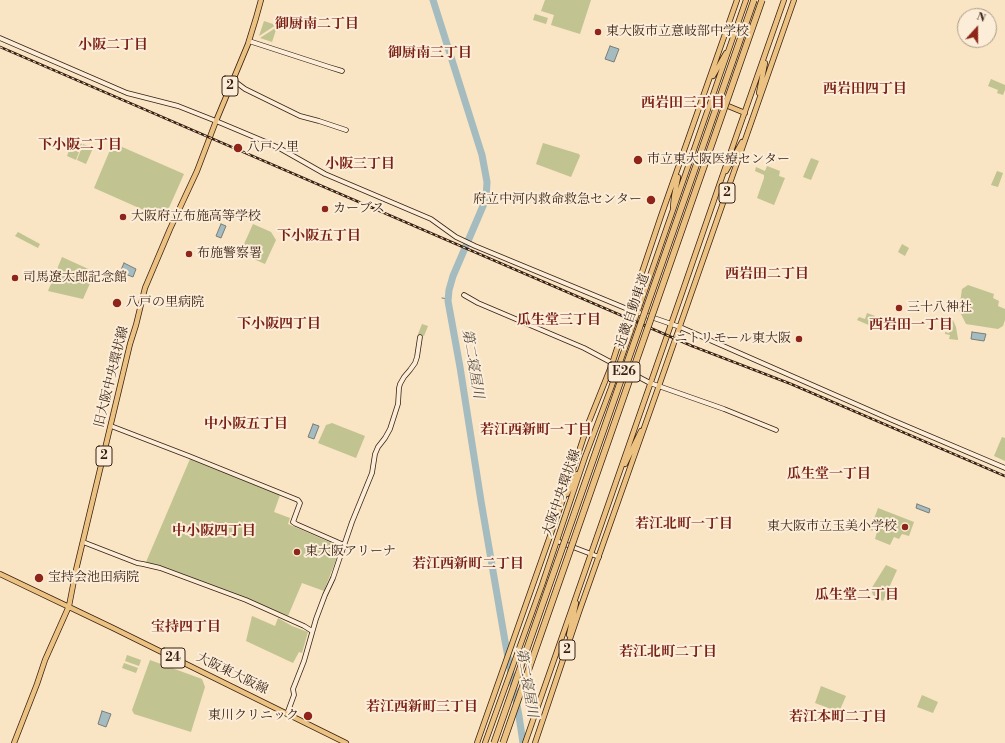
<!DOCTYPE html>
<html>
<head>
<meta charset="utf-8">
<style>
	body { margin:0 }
	#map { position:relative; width:1005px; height:743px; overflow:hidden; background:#f9e4c3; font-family:"Libre Bodoni",serif }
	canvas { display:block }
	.north { position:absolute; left:957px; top:8px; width:40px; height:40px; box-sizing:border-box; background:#fbedd8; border:1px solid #ad9b88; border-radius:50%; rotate:21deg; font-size:11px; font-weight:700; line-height:16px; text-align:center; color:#381f11 }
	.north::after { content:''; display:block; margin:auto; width:14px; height:18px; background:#8f2418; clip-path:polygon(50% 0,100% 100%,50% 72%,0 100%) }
</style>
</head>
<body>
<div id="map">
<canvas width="1005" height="743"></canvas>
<div class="north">N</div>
</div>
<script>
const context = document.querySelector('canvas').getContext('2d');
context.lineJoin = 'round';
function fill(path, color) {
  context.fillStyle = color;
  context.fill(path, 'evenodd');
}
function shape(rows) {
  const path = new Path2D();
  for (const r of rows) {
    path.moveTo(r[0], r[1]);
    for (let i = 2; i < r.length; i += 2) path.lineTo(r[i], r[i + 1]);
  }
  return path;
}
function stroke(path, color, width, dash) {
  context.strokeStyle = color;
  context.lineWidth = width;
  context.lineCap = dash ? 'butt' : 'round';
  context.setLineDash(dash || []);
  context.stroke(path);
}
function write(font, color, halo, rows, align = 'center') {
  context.font = font + ' "Libre Bodoni","Noto Serif JP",serif';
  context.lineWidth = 4;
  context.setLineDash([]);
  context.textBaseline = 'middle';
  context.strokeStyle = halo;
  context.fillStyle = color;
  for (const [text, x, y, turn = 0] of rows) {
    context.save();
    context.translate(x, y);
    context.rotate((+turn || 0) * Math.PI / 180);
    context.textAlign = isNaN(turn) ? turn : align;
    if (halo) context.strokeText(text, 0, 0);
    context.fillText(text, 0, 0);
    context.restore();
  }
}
fill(shape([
	[545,0,591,0,580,34,551,25,554,15,541,11],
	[535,14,548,18,546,24,533,20],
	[264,21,276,25,259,36],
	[277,27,272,42,260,38],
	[991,79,1005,85,1005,90,1003,95,997,93,998,90,988,86],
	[73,140,82,144,76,160,67,156],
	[113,143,184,174,164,219,94,188],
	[543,143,579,154,580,156,571,177,536,164],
	[83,144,93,148,86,164,77,160],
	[811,158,819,161,811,180,803,177],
	[767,166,780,171,779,176,785,178,774,205,757,198,764,178,764,175,755,171,756,167,765,171],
	[997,171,1003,173,998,187,991,185],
	[253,224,271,232,276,240,265,264,240,253],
	[18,232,40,244,38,248,15,236],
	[902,244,909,248,905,256,898,252],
	[62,257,95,272,83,299,48,291],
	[968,285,994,294,993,298,999,301,998,306,1005,309,1005,320,1003,326,998,329,966,324,959,310,962,289],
	[867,313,875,316,871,326,857,320,859,317,865,319],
	[952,318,956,327,958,339,958,340,949,339,950,335,945,334,945,332,949,333,953,326,950,320],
	[422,324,428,326,424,336,418,334],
	[332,423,365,436,356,458,318,443,326,425],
	[1002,437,1005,438,1005,461,994,456],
	[190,459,280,495,274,512,290,518,288,524,341,547,324,591,302,583,288,616,248,599,146,562],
	[878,508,914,522,909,536,902,534,899,539,894,537,890,545,875,539,877,532,870,530],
	[886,565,897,570,883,601,873,595,871,589],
	[252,616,275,626,278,618,292,626,308,632,302,653,299,652,293,663,246,641],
	[127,655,141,660,139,666,125,661],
	[150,660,202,679,205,687,191,732,134,714,132,710],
	[124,663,138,668,136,673,122,668],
	[821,686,846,696,839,712,815,703],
	[922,695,938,702,933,713,917,707]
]), '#c1c391');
const water = shape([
	[610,46,619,49,614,62,605,59,610,46],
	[221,224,226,226,221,238,216,236,221,224],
	[124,263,136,269,133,277,120,272,124,263],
	[972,332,986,334,984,341,971,339,972,332],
	[313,424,319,426,314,439,308,437,313,424],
	[917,504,930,509,929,513,916,508,917,504],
	[102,711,111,714,106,727,98,724,102,711]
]);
fill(water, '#a4bbbf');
stroke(water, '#797d79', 1);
stroke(shape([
	[442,298,448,299]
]), '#797d79', 1);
stroke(shape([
	[433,0,482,155,487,182,486,199,453,276,449,290,448,301,460,367,481,501,505,641,519,716,523,743]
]), '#a4bbbf', 7);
const secondary = shape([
	[0,38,127,93,178,106,216,121,266,142,281,149,325,174,431,219,456,237,475,246,625,308,680,327,892,420,1005,468],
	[249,41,329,67,342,71],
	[233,80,245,89,300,116,319,121,346,130],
	[464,295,478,303,584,348,650,383,724,409,776,430],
	[111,426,189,456,298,500,300,503,293,522,296,524,344,545],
	[557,541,599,557],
	[83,542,137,563,143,564,160,568,246,600,304,626,312,631],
	[287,714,294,695,293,689,295,684,304,661,316,619,325,595,333,578,338,563,352,522,372,473,375,454,378,447,385,438,390,429,398,404,399,388,400,384,404,377,410,370,415,363,417,357,420,337]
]);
const primary = shape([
	[713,76,726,53],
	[759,93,765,63],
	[711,99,745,113],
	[726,171,742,142],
	[673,207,674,197,678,177],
	[625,464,641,431],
	[567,494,577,474],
	[0,574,113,628,346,743],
	[569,635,576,603],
	[14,743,37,684,45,660,69,606,76,570,130,344,136,325,145,288,170,229,197,171,216,121,248,44,256,18,261,0],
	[477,743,567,488,588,424,612,364,632,302,661,216,737,0],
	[485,743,542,585,585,457,611,388,746,0],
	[525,743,683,290,722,177,784,0],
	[535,743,579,612,661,380,794,0]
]);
stroke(secondary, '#381f11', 5.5);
stroke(primary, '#381f11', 6);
stroke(secondary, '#fbedd8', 4);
stroke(primary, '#ecc282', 4.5);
const rail = shape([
	[0,47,692,346,791,384,1005,476]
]);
stroke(rail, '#381f11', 2.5);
stroke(rail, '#fbedd8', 1, [3]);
const highwayBridge = shape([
	[494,743,754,0],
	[503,743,762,0]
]);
stroke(highwayBridge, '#381f11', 7, []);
stroke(highwayBridge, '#ecc282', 5.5);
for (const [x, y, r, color] of [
	[598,32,4,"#8f2418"],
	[238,148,5,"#8f2418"],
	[638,160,5,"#8f2418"],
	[651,200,5,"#8f2418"],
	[325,209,4,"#8f2418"],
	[123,217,4,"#8f2418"],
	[189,254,4,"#8f2418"],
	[15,278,4,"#8f2418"],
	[117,303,5,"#8f2418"],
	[899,308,4,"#8f2418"],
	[799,339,4,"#8f2418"],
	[905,527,4,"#8f2418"],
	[297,552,4,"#8f2418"],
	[39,578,5,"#8f2418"],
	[308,716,5,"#8f2418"]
]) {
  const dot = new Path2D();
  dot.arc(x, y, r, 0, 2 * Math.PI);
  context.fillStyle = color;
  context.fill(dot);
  stroke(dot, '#fbedd8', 1.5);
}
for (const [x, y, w] of [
	[230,86,16],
	[727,193,16],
	[624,372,32],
	[104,456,16],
	[567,650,16],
	[173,658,24]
]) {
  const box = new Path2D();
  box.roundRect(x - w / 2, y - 10, w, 20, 3);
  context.fillStyle = '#fbedd8';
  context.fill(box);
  stroke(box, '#381f11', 1);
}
write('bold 12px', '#381f11', null, [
	["2",230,86],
	["2",727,193],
	["E26",624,372],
	["2",104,456],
	["2",567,650],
	["24",173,658]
]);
write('13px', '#381f11', '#fbedd8', [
	["東大阪市立意岐部中学校",606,32],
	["八戸ノ里",247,148],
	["市立東大阪医療センター",647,160],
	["府立中河内救命救急センター",642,200,"right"],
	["カーブス",333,209],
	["大阪府立布施高等学校",131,217],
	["布施警察署",197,254],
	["司馬遼太郎記念館",23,278],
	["八戸の里病院",126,303],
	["三十八神社",907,308],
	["ニトリモール東大阪",791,339,"right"],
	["東大阪市立玉美小学校",897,527,"right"],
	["東大阪アリーナ",305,552],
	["宝持会池田病院",48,578],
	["東川クリニック",299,716,"right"]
], 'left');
write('13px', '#381f11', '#fbedd8', [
	["近畿自動車道",633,311,-71],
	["旧大阪中央環状線",112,377,-76],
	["大阪中央環状線",562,493,-71],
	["大阪東大阪線",232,674,26]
]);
write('bold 14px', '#7a1f14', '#fbedd8', [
	["御厨南二丁目",317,25],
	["小阪二丁目",113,46],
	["御厨南三丁目",430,54],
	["西岩田四丁目",865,90],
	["西岩田三丁目",683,104],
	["下小阪二丁目",80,146],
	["小阪三丁目",360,165],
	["下小阪五丁目",319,237],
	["西岩田二丁目",767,275],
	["瓜生堂三丁目",559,321],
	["下小阪四丁目",279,325],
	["西岩田一丁目",911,326],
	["中小阪五丁目",246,425],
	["若江西新町一丁目",536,431],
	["瓜生堂一丁目",829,475],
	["若江北町一丁目",684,525],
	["中小阪四丁目",214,532],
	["若江西新町二丁目",468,565],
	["瓜生堂二丁目",857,596],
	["宝持四丁目",186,628],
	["若江北町二丁目",668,653],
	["若江西新町三丁目",422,708],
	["若江本町二丁目",838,718]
]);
write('italic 14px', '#584e45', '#fbedd8', [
	["第二寝屋川",472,364,80],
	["第二寝屋川",526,683,80]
]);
</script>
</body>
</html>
